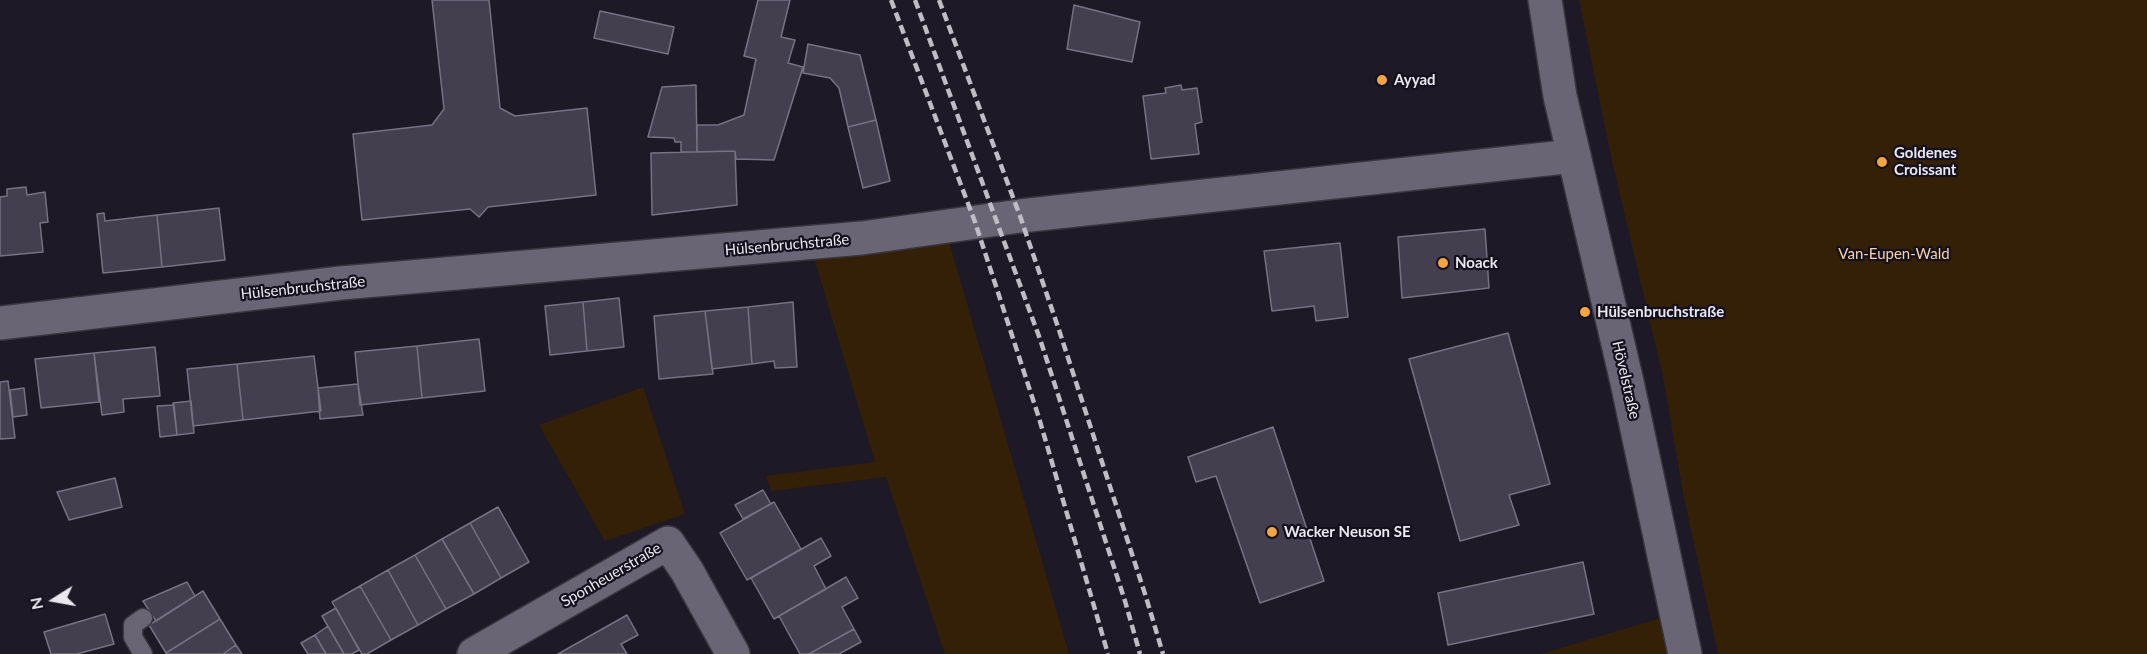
<!DOCTYPE html>
<html>
<head>
<meta charset="utf-8">
<style>
	body { margin:0 }
	#map { position:relative; width:2147px; height:654px; overflow:hidden; background:#1d1926; font-family:Lato,sans-serif }
	canvas { display:block }
	.north { position:absolute; left:24px; top:570px; width:60px; height:60px; -webkit-text-stroke:4px #14101d; paint-order:stroke; rotate:259deg; font-size:16px; font-weight:700; line-height:24px; text-align:center; color:#e9e7f0 }
	.north::after { content:''; display:block; margin:auto; width:21px; height:27px; background:#e9e7f0; clip-path:polygon(50% 0,100% 100%,50% 72%,0 100%) }
</style>
</head>
<body>
<div id="map">
<canvas width="2147" height="654"></canvas>
<div class="north">N</div>
</div>
<script>
const context = document.querySelector('canvas').getContext('2d');
context.lineJoin = 'round';
function fill(path, color) {
  context.fillStyle = color;
  context.fill(path, 'evenodd');
}
function shape(rows) {
  const path = new Path2D();
  for (const r of rows) {
    path.moveTo(r[0], r[1]);
    for (let i = 2; i < r.length; i += 2) path.lineTo(r[i], r[i + 1]);
  }
  return path;
}
function stroke(path, color, width, dash) {
  context.strokeStyle = color;
  context.lineWidth = width;
  context.lineCap = dash ? 'butt' : 'round';
  context.setLineDash(dash || []);
  context.stroke(path);
}
function write(font, color, halo, rows, align = 'center') {
  context.font = font + ' Lato,sans-serif';
  context.lineWidth = 4.5;
  context.setLineDash([]);
  context.textBaseline = 'middle';
  context.strokeStyle = halo;
  context.fillStyle = color;
  for (const [text, x, y, turn = 0] of rows) {
    context.save();
    context.translate(x, y);
    context.rotate((+turn || 0) * Math.PI / 180);
    context.textAlign = isNaN(turn) ? turn : align;
    if (halo) context.strokeText(text, 0, 0);
    context.fillText(text, 0, 0);
    context.restore();
  }
}
fill(shape([
	[1579,0,2147,0,2147,654,1718,654,1683,493,1663,377,1612,161],
	[947,235,1069,654,945,654,886,477,771,491,766,476,875,462,811,248],
	[643,387,685,514,605,541,539,425],
	[1667,616,1674,654,1541,654]
]), '#342006');
const building = shape([
	[432,0,489,0,500,108,515,116,587,108,596,195,488,207,479,217,470,209,362,220,353,134,432,125,444,109,432,0],
	[758,0,790,0,781,37,795,40,788,63,803,67,774,160,736,159,735,151,697,152,697,125,718,125,744,115,756,59,744,56,758,0],
	[1074,5,1140,22,1132,62,1067,49,1074,5],
	[600,11,674,27,668,54,594,38,600,11],
	[808,44,860,55,876,120,848,127,839,88,830,78,803,73,808,44],
	[696,85,697,152,681,152,681,142,675,142,674,138,648,137,662,87,696,85],
	[1181,85,1182,90,1197,88,1202,122,1195,124,1199,154,1151,159,1143,96,1166,93,1165,88,1181,85],
	[876,120,890,181,863,188,848,127,876,120],
	[735,151,737,205,652,215,651,153,735,151],
	[26,187,27,195,45,192,48,222,40,223,43,252,0,256,0,197,7,196,7,189,26,187],
	[219,208,225,260,162,267,157,215,219,208],
	[104,213,105,221,157,215,162,267,103,273,97,214,104,213],
	[1485,229,1489,288,1402,298,1398,237,1485,229],
	[1340,243,1348,317,1316,321,1314,306,1272,311,1264,251,1340,243],
	[619,298,624,347,587,351,583,302,619,298],
	[583,302,587,351,550,355,545,306,583,302],
	[793,302,797,367,775,368,774,361,752,364,748,307,793,302],
	[748,307,752,364,712,369,705,311,748,307],
	[705,311,713,374,659,379,654,316,705,311],
	[1508,333,1550,484,1509,495,1519,525,1460,541,1409,359,1508,333],
	[479,339,485,391,422,398,417,346,479,339],
	[417,346,422,398,360,405,355,352,417,346],
	[155,347,160,396,123,399,124,412,102,415,94,353,155,347],
	[94,353,99,402,41,408,35,359,94,353],
	[314,356,321,411,243,420,237,364,314,356],
	[237,364,243,420,193,426,187,369,237,364],
	[8,381,15,438,0,439,0,382,8,381],
	[358,384,363,415,320,419,318,388,358,384],
	[24,388,27,415,13,417,10,390,24,388],
	[191,401,194,433,177,435,173,403,191,401],
	[174,405,177,435,160,437,157,406,174,405],
	[1273,427,1324,581,1260,603,1216,476,1196,482,1188,457,1273,427],
	[115,478,122,507,69,520,57,492,115,478],
	[763,490,771,504,743,519,735,505,763,490],
	[774,502,801,549,747,580,720,533,774,502],
	[498,507,529,562,501,578,470,523,498,507],
	[470,523,501,578,474,594,442,539,470,523],
	[821,538,831,556,814,566,826,589,774,619,751,578,821,538],
	[442,539,474,594,446,609,415,555,442,539],
	[415,555,446,609,418,625,388,570,415,555],
	[1583,562,1594,614,1448,645,1438,593,1583,562],
	[388,570,418,625,391,640,360,586,388,570],
	[846,577,858,598,842,607,854,629,809,654,800,654,779,616,846,577],
	[187,582,195,596,156,621,143,601,187,582],
	[360,586,391,640,367,654,362,654,332,602,360,586],
	[203,591,220,619,166,653,149,625,203,591],
	[336,608,359,650,352,654,344,654,322,616,336,608],
	[105,614,114,644,77,654,51,654,44,632,105,614],
	[627,615,638,635,621,644,627,654,558,654,627,615],
	[220,619,236,645,223,654,167,654,166,653,220,619],
	[328,626,344,654,326,654,315,635,328,626],
	[854,629,861,642,839,654,809,654,854,629],
	[315,635,326,654,308,654,301,643,315,635],
	[236,645,242,654,223,654,236,645]
]);
fill(building, '#433f4e');
stroke(building, '#777283', 1.5);
const service = shape([
	[143,618,133,625,133,637,143,654]
]);
const minor = shape([
	[0,323,341,283,862,238,1020,216,1574,156],
	[474,654,668,543,687,571,733,654]
]);
const secondary = shape([
	[1545,0,1560,96,1627,382,1685,654]
]);
stroke(service, '#393640', 21);
stroke(minor, '#393640', 36);
stroke(secondary, '#393640', 36);
stroke(service, '#696575', 18);
stroke(minor, '#696575', 33);
stroke(secondary, '#696575', 33);
stroke(shape([
	[891,0,975,222,1039,418,1108,654],
	[915,0,1040,339,1125,601,1140,654],
	[939,0,1020,216,1059,330,1146,597,1163,654]
]), '#bfbcc6', 4.5, [9, 4.5]);
for (const [x, y, r, color] of [
	[1382,80,6,"#f2a541"],
	[1882,162,6,"#f2a541"],
	[1443,263,6,"#f2a541"],
	[1585,312,6,"#f2a541"],
	[1272,532,6,"#f2a541"]
]) {
  const dot = new Path2D();
  dot.arc(x, y, r, 0, 2 * Math.PI);
  context.fillStyle = color;
  context.fill(dot);
  stroke(dot, '#14101d', 2);
}
write('bold 15px', '#e9e7f0', '#14101d', [
	["Ayyad",1394,80],
	["Goldenes",1894,153],
	["Croissant",1894,170],
	["Noack",1455,263],
	["Hülsenbruchstraße",1597,312],
	["Wacker Neuson SE",1284,532]
], 'left');
write('15px', '#e9e7f0', '#14101d', [
	["Hülsenbruchstraße",787,245,-5],
	["Hülsenbruchstraße",303,288,-6],
	["Hövelstraße",1626,380,77],
	["Sponheuerstraße",611,575,-30]
]);
write('15px', '#f8d1a7', '#14101d', [
	["Van-Eupen-Wald",1894,254]
]);
</script>
</body>
</html>
